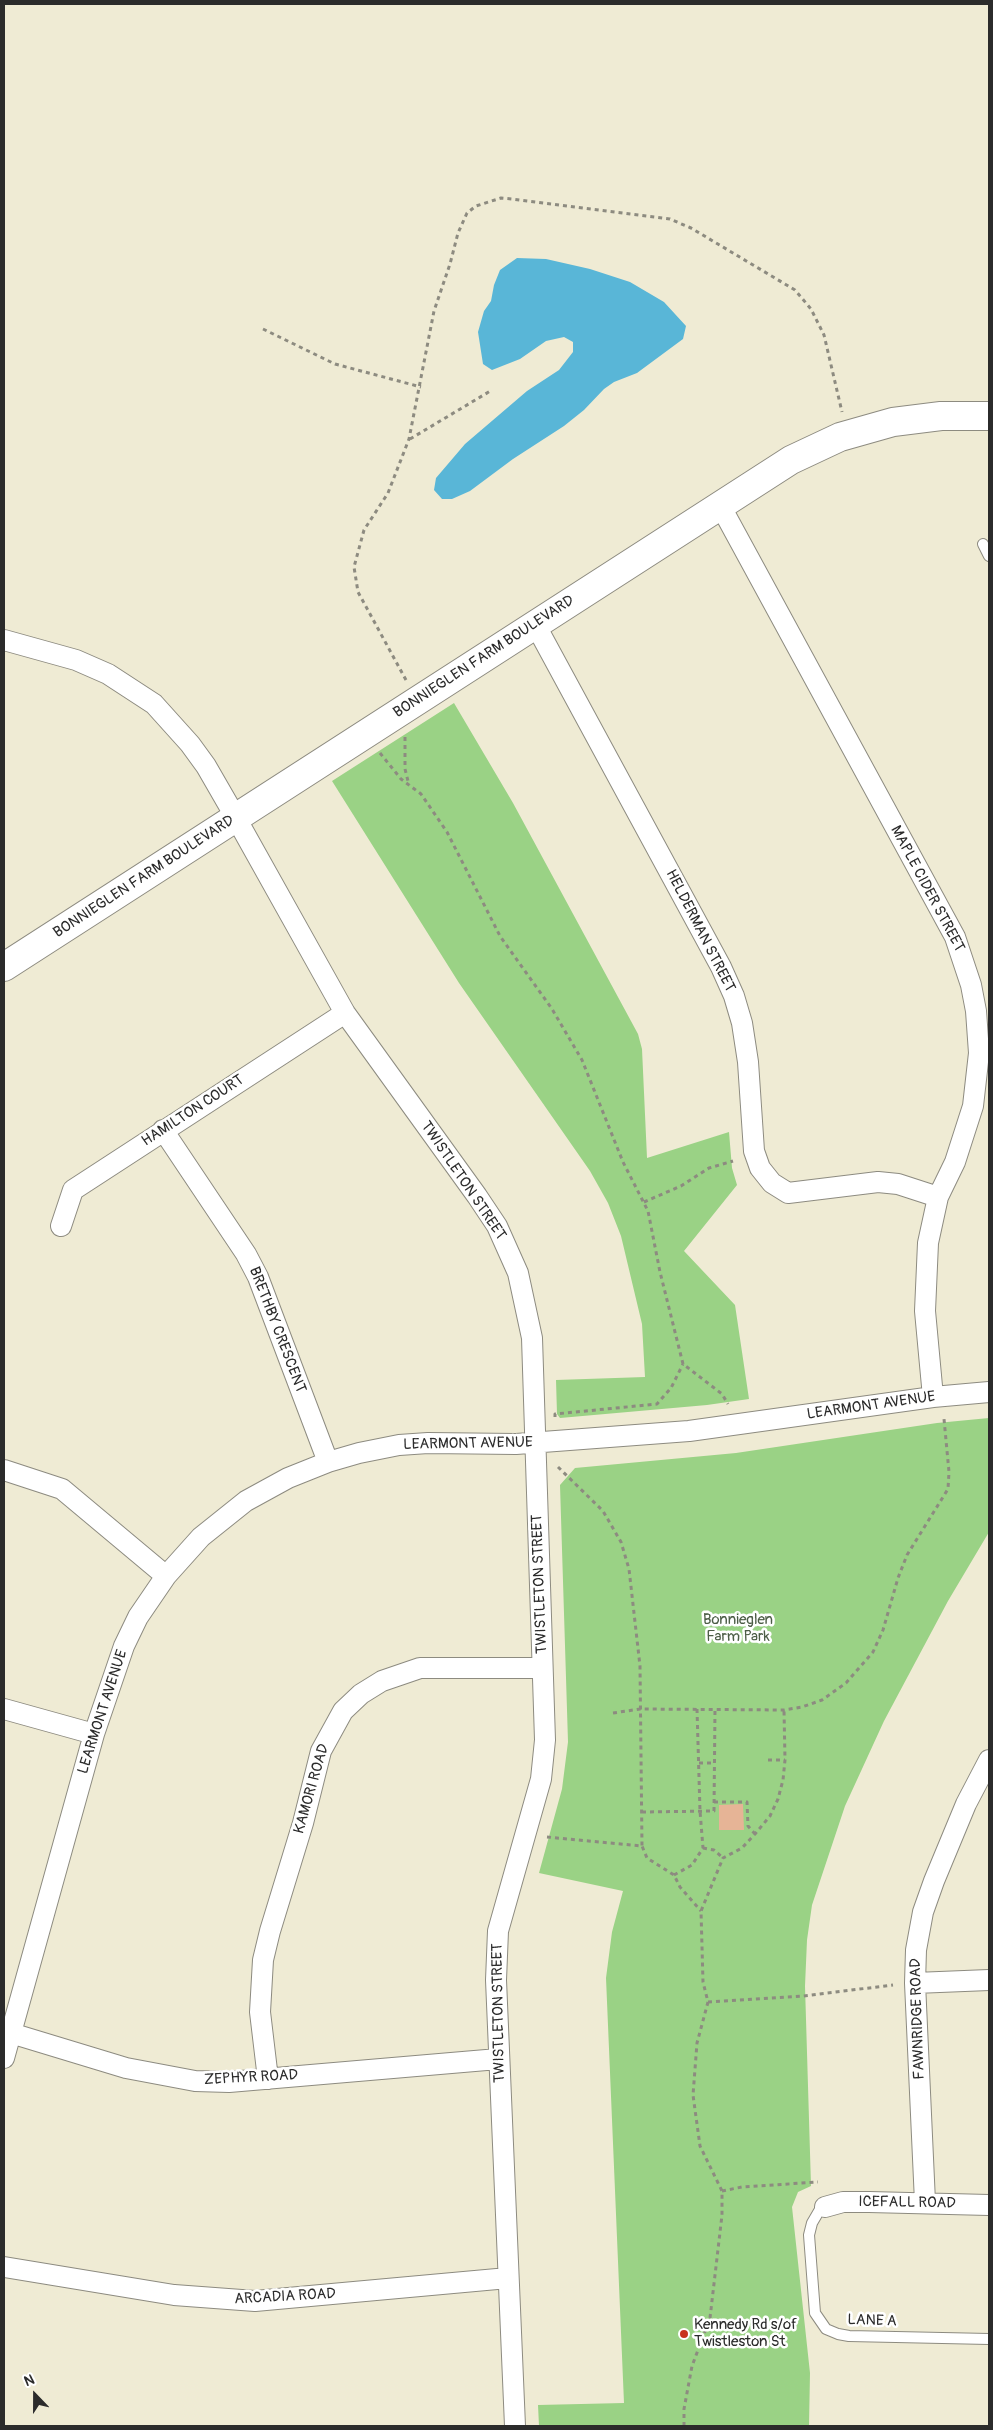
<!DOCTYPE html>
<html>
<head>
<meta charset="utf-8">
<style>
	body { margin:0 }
	#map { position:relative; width:993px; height:2430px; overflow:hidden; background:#efebd4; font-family:Pangolin,sans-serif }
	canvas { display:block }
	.frame { position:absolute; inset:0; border:5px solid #2b2b2b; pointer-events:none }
	.north { position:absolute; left:10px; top:2370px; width:50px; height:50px; -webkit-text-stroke:4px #fff; paint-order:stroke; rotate:338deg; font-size:14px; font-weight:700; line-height:20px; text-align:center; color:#2b2b2b }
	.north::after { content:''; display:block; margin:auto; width:18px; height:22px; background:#2b2b2b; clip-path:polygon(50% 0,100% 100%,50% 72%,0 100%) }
</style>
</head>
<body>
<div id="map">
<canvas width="993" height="2430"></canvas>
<div class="frame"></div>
<div class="north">N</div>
</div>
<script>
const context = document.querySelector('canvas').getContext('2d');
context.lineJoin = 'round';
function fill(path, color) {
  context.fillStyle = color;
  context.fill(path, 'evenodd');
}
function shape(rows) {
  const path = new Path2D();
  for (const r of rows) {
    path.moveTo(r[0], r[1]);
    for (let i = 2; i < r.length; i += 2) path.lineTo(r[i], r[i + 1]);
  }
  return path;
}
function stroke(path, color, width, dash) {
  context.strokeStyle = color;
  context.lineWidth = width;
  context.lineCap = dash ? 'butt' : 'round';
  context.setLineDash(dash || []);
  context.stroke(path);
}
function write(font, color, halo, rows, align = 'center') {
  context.font = font + ' Pangolin,sans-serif';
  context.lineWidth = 5;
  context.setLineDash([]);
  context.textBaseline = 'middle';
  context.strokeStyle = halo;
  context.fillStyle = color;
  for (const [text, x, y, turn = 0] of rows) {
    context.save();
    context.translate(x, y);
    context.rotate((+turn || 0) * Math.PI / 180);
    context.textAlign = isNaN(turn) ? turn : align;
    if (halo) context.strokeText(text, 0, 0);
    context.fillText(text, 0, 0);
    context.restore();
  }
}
fill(shape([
	[454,703,513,803,638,1034,642,1049,647,1158,729,1132,732,1168,737,1185,684,1251,735,1305,749,1399,707,1405,560,1418,557,1414,556,1380,645,1377,642,1324,621,1236,608,1203,590,1171,459,983,332,781],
	[989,1418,989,1532,948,1601,884,1721,845,1806,812,1905,807,1940,805,1986,811,2186,798,2192,792,2207,810,2373,809,2426,539,2426,538,2405,624,2403,606,1978,612,1932,623,1891,539,1873,562,1789,568,1742,560,1485,575,1468,736,1453,937,1423]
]), '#9ad285');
fill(shape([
	[517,258,546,259,590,269,630,282,664,302,686,326,683,339,637,373,614,382,604,389,584,410,564,426,513,459,470,491,452,499,442,499,434,490,436,478,465,444,527,391,559,370,573,352,573,342,564,337,546,341,520,359,492,370,483,364,478,332,484,311,491,301,494,285,500,270]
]), '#59b6d7');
fill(shape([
	[743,1804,744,1830,719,1830,719,1805]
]), '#e6b496');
const lane = shape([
	[983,544,989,556],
	[825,2207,819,2211,812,2223,809,2235,815,2313,826,2329,838,2334,849,2336,989,2339]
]);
const street = shape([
	[720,505,955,937,971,985,976,1011,979,1053,973,1106,955,1162,938,1197,928,1243,925,1311,933,1397],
	[535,624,721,967,734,996,742,1023,748,1062,754,1151,760,1168,772,1183,788,1193,878,1182,898,1184,938,1197],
	[4,640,76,660,108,674,154,704,190,744,206,766,236,818,345,1013,477,1196,497,1226,518,1273,532,1338,545,1740,541,1779,498,1931,496,1980,515,2426],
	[163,1130,246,1254,258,1277,328,1462],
	[61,1226,73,1190,345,1013],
	[4,1470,62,1489,166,1576],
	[4,1709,94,1734],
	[915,1983,989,1980],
	[4,2031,126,2068,195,2081,229,2082,498,2059],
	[4,2058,94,1734,124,1646,138,1617,166,1576,201,1537,246,1501,288,1478,328,1462,359,1453,399,1445,428,1443,516,1444,689,1431,933,1397,989,1392],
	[268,2079,260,2012,263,1960,270,1931,303,1823,321,1751,343,1711,361,1694,382,1681,420,1668,542,1668],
	[925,2202,915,1983,916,1950,923,1912,934,1881,966,1804,989,1760],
	[825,2207,843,2202,869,2202,989,2205],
	[4,2267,174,2295,255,2301,508,2278]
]);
const secondary = shape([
	[4,967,791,460,840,437,893,422,941,416,989,416]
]);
stroke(lane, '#8d8b80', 12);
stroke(street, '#8d8b80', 22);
stroke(secondary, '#8d8b80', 30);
stroke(shape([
	[263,329,335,364,421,387],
	[410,439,492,390],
	[406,680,358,592,354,567,364,530,388,493,409,439,434,311,450,264,458,233,467,213,476,206,501,198,512,199,670,219,691,228,795,290,811,309,824,335,842,412],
	[405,737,405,769,409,785],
	[380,753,401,779,421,794,447,832,500,936,552,1009,582,1060,623,1162,648,1211,660,1272,683,1364,722,1394,728,1404],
	[644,1202,681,1186,709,1168,733,1161],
	[555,1417,555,1414,657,1404,671,1388,683,1364],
	[558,1467,603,1511,621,1542,629,1569,640,1666,642,1846],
	[613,1713,640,1709,784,1710,802,1707,822,1700,846,1683,873,1652,883,1630,898,1578,907,1555,948,1489,949,1472,944,1419],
	[768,1760,785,1760],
	[699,1763,713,1763],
	[714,1802,747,1802,748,1826,755,1834],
	[642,1812,714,1811,715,1709],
	[547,1837,642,1846,647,1858,674,1875,680,1887,701,1911],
	[703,1848,714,1850,723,1858],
	[674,1875,692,1865,703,1848,700,1811,697,1709],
	[708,2002,803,1996,893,1985],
	[722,2191,742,2187,818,2182],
	[684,2426,684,2409,692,2366,710,2318,722,2215,722,2191,700,2146,693,2095,697,2043,708,2002,703,1982,701,1911,723,1858,742,1848,755,1834,770,1816,778,1799,783,1780,785,1760,784,1710]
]), '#8d8b80', 3, [4, 4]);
stroke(lane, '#fff', 10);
stroke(street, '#fff', 20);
stroke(secondary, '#fff', 28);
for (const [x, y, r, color] of [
	[684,2334,5,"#c8321e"]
]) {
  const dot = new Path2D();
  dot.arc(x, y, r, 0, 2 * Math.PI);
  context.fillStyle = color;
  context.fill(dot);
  stroke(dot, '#fff', 2);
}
write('15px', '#2b2b2b', '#fff', [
	["BONNIEGLEN FARM BOULEVARD",484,657,-33],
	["BONNIEGLEN FARM BOULEVARD",144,877,-33],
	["MAPLE CIDER STREET",927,889,62],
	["HELDERMAN STREET",700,931,63],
	["HAMILTON COURT",193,1111,-33],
	["TWISTLETON STREET",463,1181,56],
	["BRETHBY CRESCENT",277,1330,69],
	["LEARMONT AVENUE",871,1406,-8],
	["LEARMONT AVENUE",468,1444,-1],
	["TWISTLETON STREET",540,1584,-92],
	["LEARMONT AVENUE",103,1712,-72],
	["KAMORI ROAD",312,1789,-74],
	["TWISTLETON STREET",499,2013,-91],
	["FAWNRIDGE ROAD",918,2019,-92],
	["ZEPHYR ROAD",251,2078,-3],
	["ICEFALL ROAD",907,2203,1],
	["ARCADIA ROAD",285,2297,-3],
	["LANE A",872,2321,2]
]);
write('15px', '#4c5d46', '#fff', [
	["Bonnieglen",738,1620],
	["Farm Park",738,1637]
]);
write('15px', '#2b2b2b', '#fff', [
	["Kennedy Rd s/of",694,2325],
	["Twistleston St",694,2342]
], 'left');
</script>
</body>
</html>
